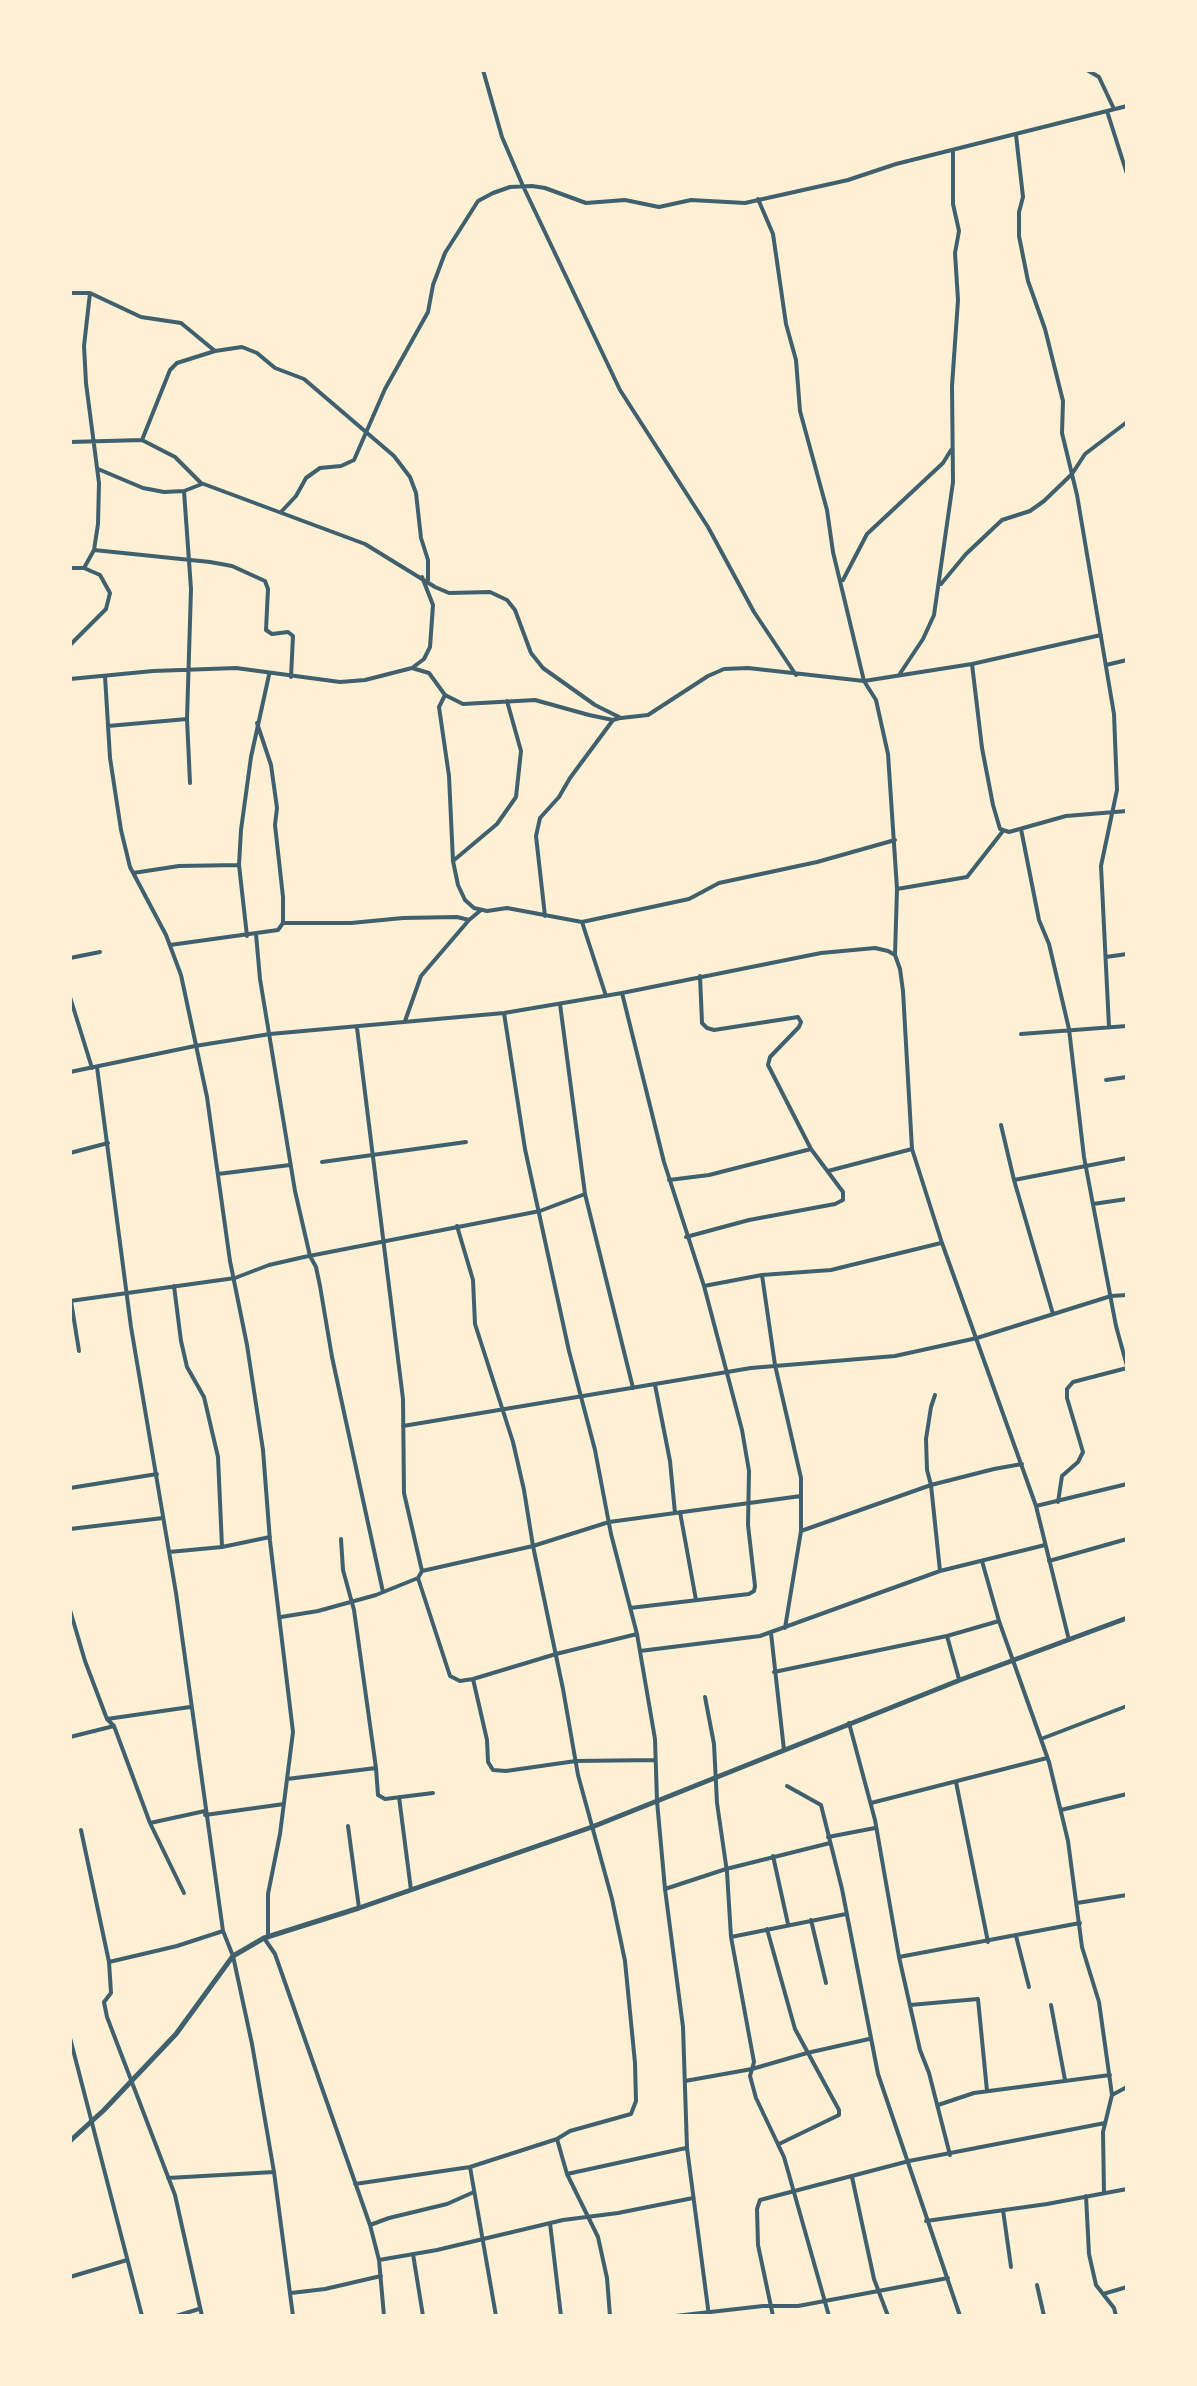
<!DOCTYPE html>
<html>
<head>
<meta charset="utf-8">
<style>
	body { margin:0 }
	#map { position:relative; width:1197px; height:2386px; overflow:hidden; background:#fdf0d5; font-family:"Space Grotesk",sans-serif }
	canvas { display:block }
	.frame { position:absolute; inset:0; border:72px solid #fdf0d5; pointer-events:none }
</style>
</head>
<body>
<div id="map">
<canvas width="1197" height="2386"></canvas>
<div class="frame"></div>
</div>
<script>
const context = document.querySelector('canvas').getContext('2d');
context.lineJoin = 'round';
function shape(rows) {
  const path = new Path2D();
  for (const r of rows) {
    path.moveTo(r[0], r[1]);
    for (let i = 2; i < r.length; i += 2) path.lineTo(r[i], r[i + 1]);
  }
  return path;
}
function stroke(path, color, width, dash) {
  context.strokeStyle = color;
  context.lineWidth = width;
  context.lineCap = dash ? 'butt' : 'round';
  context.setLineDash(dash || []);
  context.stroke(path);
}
stroke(shape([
	[483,70,502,137,523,186,620,390,708,527,754,612,796,675],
	[1087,70,1099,77,1114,109],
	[1107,111,1127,174],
	[1016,135,1023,197,1019,212,1019,236,1028,281,1045,329,1063,401,1062,433,1077,495,1114,714,1117,790,1101,866,1109,1027],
	[758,199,773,234,786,324,796,360,800,411,827,510,833,552,864,681,876,700,888,754,897,889,895,955,900,969,903,991,912,1149,942,1243,1036,1506,1069,1640],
	[70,293,90,293,141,317,181,323,215,351],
	[142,440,170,370,177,363,215,351,242,347,257,353,275,368,304,379,394,456,410,477,416,493,421,538,428,560,428,580],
	[70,442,142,440,175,457,201,483,365,544,435,587,449,593,490,592,507,600,515,610,531,653,543,668,595,705,621,718,648,715,708,676,724,669,748,668,864,681,972,664,1101,635],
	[98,469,143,488,164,492,184,491,202,484],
	[184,491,191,589,187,719,190,783],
	[281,512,296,496,306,478,320,468,341,466,354,460,385,389,428,312,433,285,445,253,478,201,493,193,510,187,532,186,545,188,586,203,625,200,659,207,691,200,745,203,848,180,896,164,1127,106],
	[94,550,210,562,232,566,265,581,268,589,266,630,272,634,288,632,293,636,291,677],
	[70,568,84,568,100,575,110,593,106,609,70,645],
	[84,568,94,550,98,524,99,483,86,383,84,346,90,293],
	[843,580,867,534,943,463,951,450],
	[941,584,966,554,1002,520,1030,511,1044,501,1072,474,1085,454,1127,422],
	[972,664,982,748,993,805,1000,829,1009,832,1066,816,1127,811],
	[1106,665,1127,660],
	[412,668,429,673,445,695,463,704,535,700,589,715,613,720,620,718],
	[899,675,923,639,934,615,953,482,952,386,958,300,955,253,959,231,953,204,953,150],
	[105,676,110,758,121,830,130,867,166,935,181,975,207,1097,230,1261,247,1345,263,1450,270,1541,293,1732,280,1834,268,1894,268,1936],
	[70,679,153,671,236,668,340,682,365,680,412,668,424,659,430,647,433,605,422,577],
	[445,695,439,707,449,776,453,861,458,885,465,900,474,908,487,911,507,908,582,922,689,899,719,883,817,862,895,840],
	[108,726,187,719],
	[1021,829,1039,920,1049,944,1069,1029,1084,1157,1116,1326,1127,1366],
	[453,861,497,824,516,797,521,751,507,701],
	[133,873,179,866,238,865],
	[897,889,967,877,1003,831],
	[545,916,536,836,540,818,559,797,570,778,613,720],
	[582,922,606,996],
	[283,923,351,923,403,918,457,917,469,920],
	[256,934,260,979,295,1191,310,1256,316,1267,320,1286,332,1357,383,1592],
	[247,936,239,865,241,830,251,757,269,675],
	[170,945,278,930,283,923,283,897,275,825,277,808,271,765,257,723],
	[1106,957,1127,954],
	[70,958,100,952],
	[622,993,664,1162,704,1286,742,1430,749,1471,748,1525,755,1586,754,1591,749,1594,630,1608],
	[70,997,92,1068],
	[560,1004,585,1194,633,1388],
	[504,1013,525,1149,569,1351,595,1450,611,1534,637,1634,655,1739,657,1801,665,1889,683,2027,687,2148,709,2316],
	[405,1021,421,976,469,920,481,910],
	[357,1028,403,1399,404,1493,422,1571,418,1578,450,1676,460,1681,473,1679,556,1654,637,1634],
	[1021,1034,1127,1026],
	[97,1067,131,1327,176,1593,223,1931,233,1956,252,2044,274,2172,293,2316],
	[70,1072,195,1046,270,1034,504,1013,622,993,821,953,875,948,888,951,895,955],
	[1106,1080,1127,1077],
	[1001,1125,1014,1180,1053,1314],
	[70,1153,108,1143],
	[322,1162,466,1142],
	[828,1171,912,1149],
	[218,1174,290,1165],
	[669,1180,709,1175,811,1149],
	[1014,1180,1127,1158],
	[1093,1204,1127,1199],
	[686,1237,749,1220,835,1204,843,1200,843,1192,811,1149,768,1065,770,1057,799,1027,801,1022,798,1017,714,1030,707,1028,702,1023,700,976],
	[762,1275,775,1365,801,1478,801,1531,785,1628],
	[174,1286,181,1341,187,1367,204,1397,218,1457,222,1547],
	[704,1286,762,1275,831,1270,941,1243],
	[70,1301,235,1278,269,1265,304,1257,540,1211,585,1194],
	[71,1301,79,1351],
	[655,1385,670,1461,675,1513],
	[935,1395,931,1407,926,1439,927,1470,931,1485,940,1571],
	[403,1426,751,1368,895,1356,977,1338,1111,1296,1127,1295],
	[70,1488,157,1474],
	[1058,1502,1062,1476,1078,1462,1083,1452,1067,1398,1067,1389,1073,1382,1127,1368],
	[1036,1506,1127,1484],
	[680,1512,696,1600],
	[70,1529,163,1518],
	[801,1531,931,1485,994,1469,1022,1464],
	[341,1539,343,1570,354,1610,376,1768,378,1795,385,1799,433,1793],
	[169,1552,222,1547,270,1537],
	[982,1561,999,1621,1049,1762,1068,1841,1082,1947,1099,2002,1112,2095],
	[1049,1561,1127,1539],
	[422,1571,533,1546,609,1522,801,1496],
	[70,1610,85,1661,107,1719,114,1726,150,1823,184,1893],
	[281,1617,318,1611,376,1595,418,1578],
	[771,1633,784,1750],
	[947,1636,959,1679],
	[640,1651,760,1636,940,1571,1045,1545],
	[774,1672,947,1636,999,1621],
	[473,1679,487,1740,488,1762,493,1770,506,1771,576,1761,655,1760],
	[705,1697,714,1744,717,1803,727,1872,731,1937,754,2062,750,2076,756,2098,784,2157,829,2316],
	[107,1719,190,1707],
	[849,1723,875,1820,899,1957,920,2050,929,2073,950,2155],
	[70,1737,114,1726],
	[1041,1739,1127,1706],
	[287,1779,376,1768],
	[956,1782,988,1942],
	[787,1786,821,1805,842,1889,878,2074,960,2316],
	[399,1797,411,1890],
	[871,1803,1047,1758],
	[1061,1810,1127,1794],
	[205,1815,284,1804],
	[150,1823,205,1811],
	[348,1826,359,1908],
	[81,1830,109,1962,111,1993,104,2002,107,2017,175,2195,202,2316],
	[828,1837,875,1828],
	[773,1856,788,1924],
	[665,1889,726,1869,830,1843],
	[1077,1903,1127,1895],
	[811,1920,826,1983],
	[767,1929,795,2029,839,2110,839,2115,779,2144],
	[1016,1936,1029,1987],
	[731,1937,846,1914],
	[264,1938,275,1954,370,2225,379,2260,384,2316],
	[899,1957,1080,1923],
	[109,1962,177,1946,223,1931],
	[910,2005,978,1999,987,2091],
	[1051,2005,1065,2080],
	[70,2038,142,2316],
	[685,2081,752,2069,807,2053,869,2039],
	[938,2105,974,2093,1110,2075],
	[557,2139,567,2174,598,2237,607,2278,610,2316],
	[470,2167,496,2316],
	[567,2174,686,2148],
	[852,2177,874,2279,888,2316],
	[168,2178,274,2172],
	[355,2184,470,2167,557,2139,570,2131,631,2114,636,2101,635,2063,625,1961,612,1899,578,1775,563,1689,533,1546,524,1490,513,1442,475,1324,473,1280,457,1226],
	[1104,2193,1103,2132,1112,2095,1127,2087],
	[1086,2196,1089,2254,1096,2285,1114,2308,1116,2316],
	[1003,2210,1011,2267],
	[926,2221,1047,2204,1127,2189],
	[550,2223,561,2316],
	[370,2225,389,2218,447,2204,474,2192],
	[413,2254,423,2316],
	[379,2260,437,2250,563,2220,618,2213,693,2198],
	[70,2277,127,2260],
	[1037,2285,1044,2316],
	[291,2293,325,2289,381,2276],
	[1103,2294,1127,2287],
	[176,2316,199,2309],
	[675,2316,763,2306,798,2306,948,2278],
	[773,2316,758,2245,757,2209,760,2200,909,2161,1105,2123]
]), '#3f606c', 4);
stroke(shape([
	[70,2141,104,2110,176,2034,233,1956,264,1938,359,1908,592,1827,960,1680,1127,1618]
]), '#3f606c', 5);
</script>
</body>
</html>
